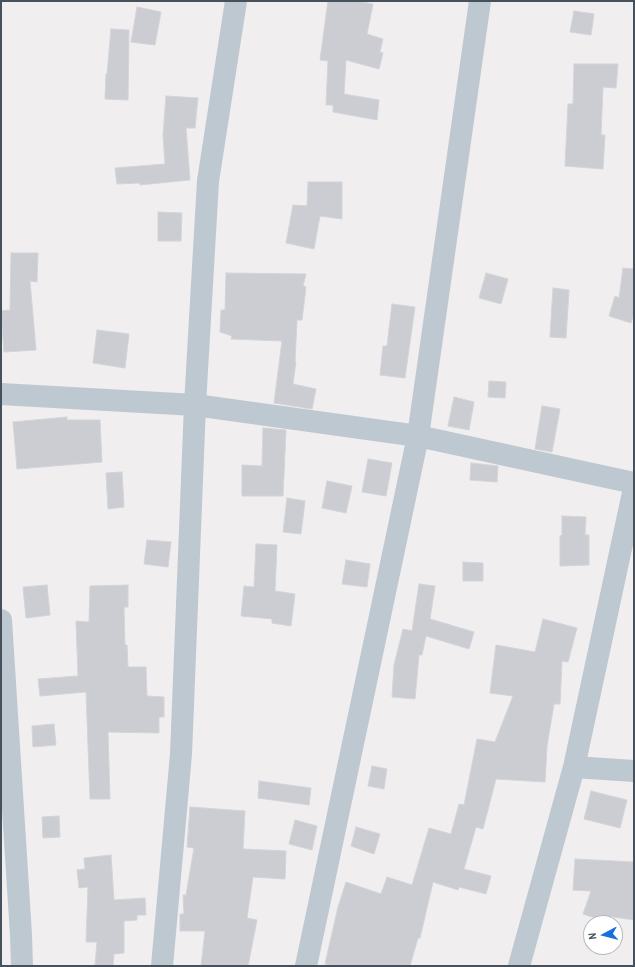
<!DOCTYPE html>
<html>
<head>
<meta charset="utf-8">
<style>
	body { margin:0 }
	#map { position:relative; width:635px; height:967px; overflow:hidden; background:#f0eeee; font-family:"Archivo Narrow",sans-serif }
	canvas { display:block }
	.frame { position:absolute; inset:0; border:2px solid #46515b; pointer-events:none }
	.north { position:absolute; left:583px; top:915px; width:40px; height:40px; box-sizing:border-box; background:#fff; border:1px solid #b5b9bd; border-radius:50%; rotate:263deg; font-size:11px; font-weight:700; line-height:16px; text-align:center; color:#46515b }
	.north::after { content:''; display:block; margin:auto; width:14px; height:18px; background:#1a6fde; clip-path:polygon(50% 0,100% 100%,50% 72%,0 100%) }
</style>
</head>
<body>
<div id="map">
<canvas width="635" height="967"></canvas>
<div class="frame"></div>
<div class="north">N</div>
</div>
<script>
const context = document.querySelector('canvas').getContext('2d');
context.lineJoin = 'round';
function fill(path, color) {
  context.fillStyle = color;
  context.fill(path, 'evenodd');
}
function shape(rows) {
  const path = new Path2D();
  for (const r of rows) {
    path.moveTo(r[0], r[1]);
    for (let i = 2; i < r.length; i += 2) path.lineTo(r[i], r[i + 1]);
  }
  return path;
}
function stroke(path, color, width, dash) {
  context.strokeStyle = color;
  context.lineWidth = width;
  context.lineCap = dash ? 'butt' : 'round';
  context.setLineDash(dash || []);
  context.stroke(path);
}
const building = shape([
	[328,1,357,1,373,4,367,34,383,39,380,52,383,53,379,69,346,60,344,94,379,100,377,120,333,112,333,105,326,105,328,61,320,60,328,1],
	[137,7,161,12,155,45,131,42,137,7],
	[574,11,594,14,591,35,570,32,574,11],
	[111,29,129,30,128,100,105,99,106,74,107,74,111,29],
	[574,64,618,64,616,88,603,87,601,135,605,135,603,169,565,166,568,104,573,104,574,64],
	[166,96,198,98,195,128,186,128,190,180,140,185,140,183,117,184,115,168,165,164,163,135,166,96],
	[308,182,342,182,342,219,320,216,314,249,286,243,293,205,307,206,308,182],
	[158,212,182,213,181,241,158,241,158,212],
	[11,253,38,253,37,282,30,281,36,350,4,352,1,311,10,310,11,253],
	[623,268,634,269,634,313,631,323,609,316,615,296,619,298,623,268],
	[226,273,306,274,303,286,306,287,302,320,297,320,295,362,296,362,293,384,316,389,312,409,274,403,282,341,231,339,232,336,220,332,221,310,225,310,226,273],
	[486,273,508,279,501,304,479,298,486,273],
	[553,288,569,290,566,338,550,337,553,288],
	[392,304,415,307,405,378,380,375,383,346,387,346,392,304],
	[97,330,129,334,125,368,93,363,97,330],
	[489,381,506,382,505,398,488,397,489,381],
	[454,397,474,402,469,430,448,426,454,397],
	[542,406,560,409,552,452,535,449,542,406],
	[67,417,67,420,100,420,102,462,17,469,13,422,67,417],
	[263,428,286,430,283,496,242,496,242,465,262,466,263,428],
	[368,459,392,463,386,496,362,492,368,459],
	[471,463,498,466,497,482,470,480,471,463],
	[122,472,124,507,108,509,106,473,122,472],
	[327,481,352,486,346,513,322,508,327,481],
	[287,498,305,501,301,534,283,532,287,498],
	[562,516,586,517,585,535,589,535,589,565,560,566,560,536,562,535,562,516],
	[147,540,171,542,168,567,144,564,147,540],
	[256,544,277,545,275,591,295,594,291,626,272,623,272,619,241,616,244,586,254,587,256,544],
	[346,560,370,564,367,587,342,584,346,560],
	[463,562,483,563,483,581,463,581,463,562],
	[419,584,435,586,430,619,474,632,469,649,426,636,422,655,419,655,415,699,392,697,394,665,403,629,412,631,419,584],
	[47,585,50,615,26,618,23,587,47,585],
	[128,585,128,607,124,607,125,645,127,645,128,667,146,667,147,696,164,697,164,717,159,717,159,733,108,732,110,799,90,799,86,692,40,696,38,679,78,676,76,621,89,622,90,586,128,585],
	[543,619,577,628,568,662,562,661,560,704,554,704,547,746,545,782,496,779,483,829,476,827,464,869,491,876,486,894,459,887,458,890,433,882,420,938,418,938,410,966,334,966,325,964,338,907,346,882,381,894,387,877,412,885,429,828,451,834,459,804,464,805,477,739,495,742,513,696,490,693,496,645,535,652,543,619],
	[54,724,56,745,33,747,32,726,54,724],
	[372,766,387,769,384,789,368,786,372,766],
	[259,781,311,788,309,805,258,798,259,781],
	[591,791,627,800,620,828,584,819,591,791],
	[190,807,245,811,243,849,286,851,285,879,253,877,247,918,257,920,248,966,201,966,205,931,180,931,180,914,184,914,183,895,186,895,194,848,187,847,190,807],
	[59,816,60,837,43,838,42,817,59,816],
	[295,820,317,826,312,850,289,844,295,820],
	[356,827,380,834,374,854,351,846,356,827],
	[111,855,114,900,145,898,146,915,137,915,137,920,124,921,124,953,114,954,113,966,95,966,97,942,86,942,88,887,79,888,77,870,85,869,84,858,111,855],
	[575,859,634,862,634,920,607,916,605,921,583,914,591,891,573,890,575,859]
]);
fill(building, '#cbcdd3');
stroke(building, '#d2d4d9', 1);
stroke(shape([
	[1,394,195,405,418,436,634,483],
	[1,620,21,935,22,966],
	[574,767,634,771],
	[162,966,181,754,195,405,208,181,236,1],
	[306,966,418,436,480,1],
	[519,966,574,767,634,488]
]), '#bec8d0', 22);
</script>
</body>
</html>
